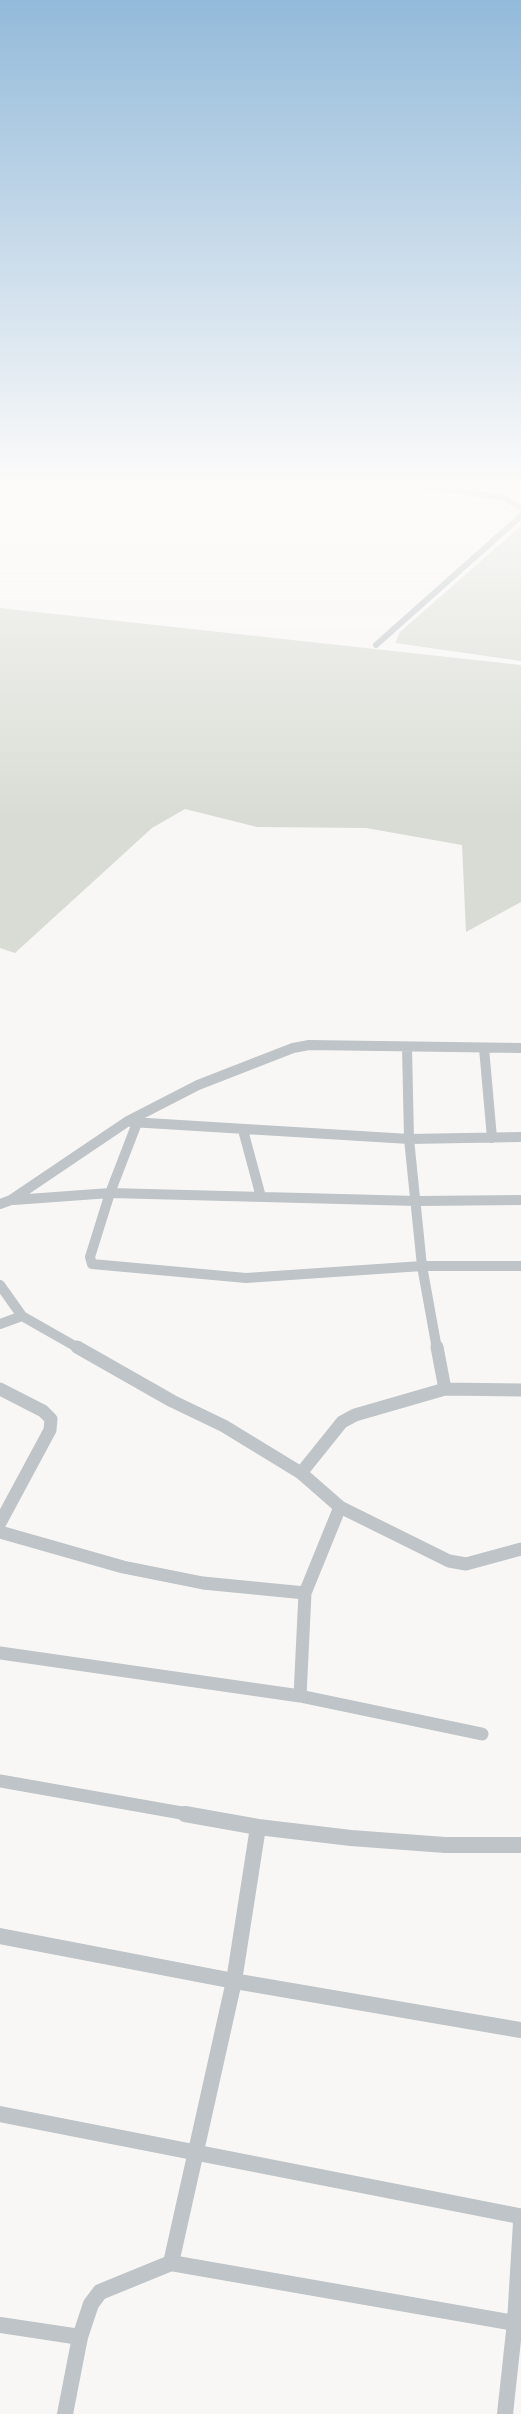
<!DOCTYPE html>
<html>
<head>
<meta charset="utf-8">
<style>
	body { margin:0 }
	canvas { display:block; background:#f8f7f5 }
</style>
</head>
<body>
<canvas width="521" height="2414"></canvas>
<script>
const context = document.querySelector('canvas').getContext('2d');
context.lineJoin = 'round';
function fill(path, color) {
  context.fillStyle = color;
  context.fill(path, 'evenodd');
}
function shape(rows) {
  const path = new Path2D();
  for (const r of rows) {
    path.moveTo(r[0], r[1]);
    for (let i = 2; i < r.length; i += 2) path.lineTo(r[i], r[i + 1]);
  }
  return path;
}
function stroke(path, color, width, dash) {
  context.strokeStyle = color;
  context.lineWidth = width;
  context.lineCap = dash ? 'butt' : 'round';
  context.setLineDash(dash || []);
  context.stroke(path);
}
fill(shape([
	[521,526,521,661,395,643,400,632],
	[0,608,521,665,521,902,466,932,462,845,366,828,257,827,185,809,152,828,15,953,0,948]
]), '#d9dcd4');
stroke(shape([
	[390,480,503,498,521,508],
	[376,645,521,516]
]), '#bec4c7', 6);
stroke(shape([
	[407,1047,409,1139,422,1266,437,1349],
	[484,1048,492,1138],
	[131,1122,409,1139,521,1137],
	[137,1123,110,1193,90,1257,92,1264,246,1278,422,1266,521,1266],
	[243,1130,261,1197],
	[14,1200,110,1193,417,1201,521,1200],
	[0,1204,11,1200,128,1121,198,1085,293,1048,309,1045,521,1048],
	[0,1285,22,1316,80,1349],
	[0,1324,22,1316]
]), '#bec4c7', 10);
stroke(shape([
	[77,1347,172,1401,224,1426,301,1473,340,1507,449,1561,466,1564,521,1549],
	[437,1347,445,1389],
	[0,1389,43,1411,51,1419,50,1430,0,1523],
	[301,1473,342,1422,355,1415,445,1389,521,1390],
	[0,1532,123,1567,203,1583,305,1593],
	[0,1653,300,1696,482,1734],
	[300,1696,305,1593,340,1507],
	[0,1781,193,1815]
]), '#bec4c7', 13);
stroke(shape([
	[185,1814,258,1827,351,1838,445,1845,521,1845],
	[0,1936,234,1981,521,2030],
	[0,2114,519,2216,521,2223,515,2322,505,2414],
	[171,2263,521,2324],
	[0,2325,80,2337],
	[65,2414,80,2337,91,2304,100,2292,171,2263,234,1981,258,1827]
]), '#bec4c7', 16);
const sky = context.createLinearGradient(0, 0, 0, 818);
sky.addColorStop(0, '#93bada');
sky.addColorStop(0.59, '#fcfbfa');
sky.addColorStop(1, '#fcfbfa00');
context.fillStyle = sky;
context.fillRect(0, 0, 521, 818);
</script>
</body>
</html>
